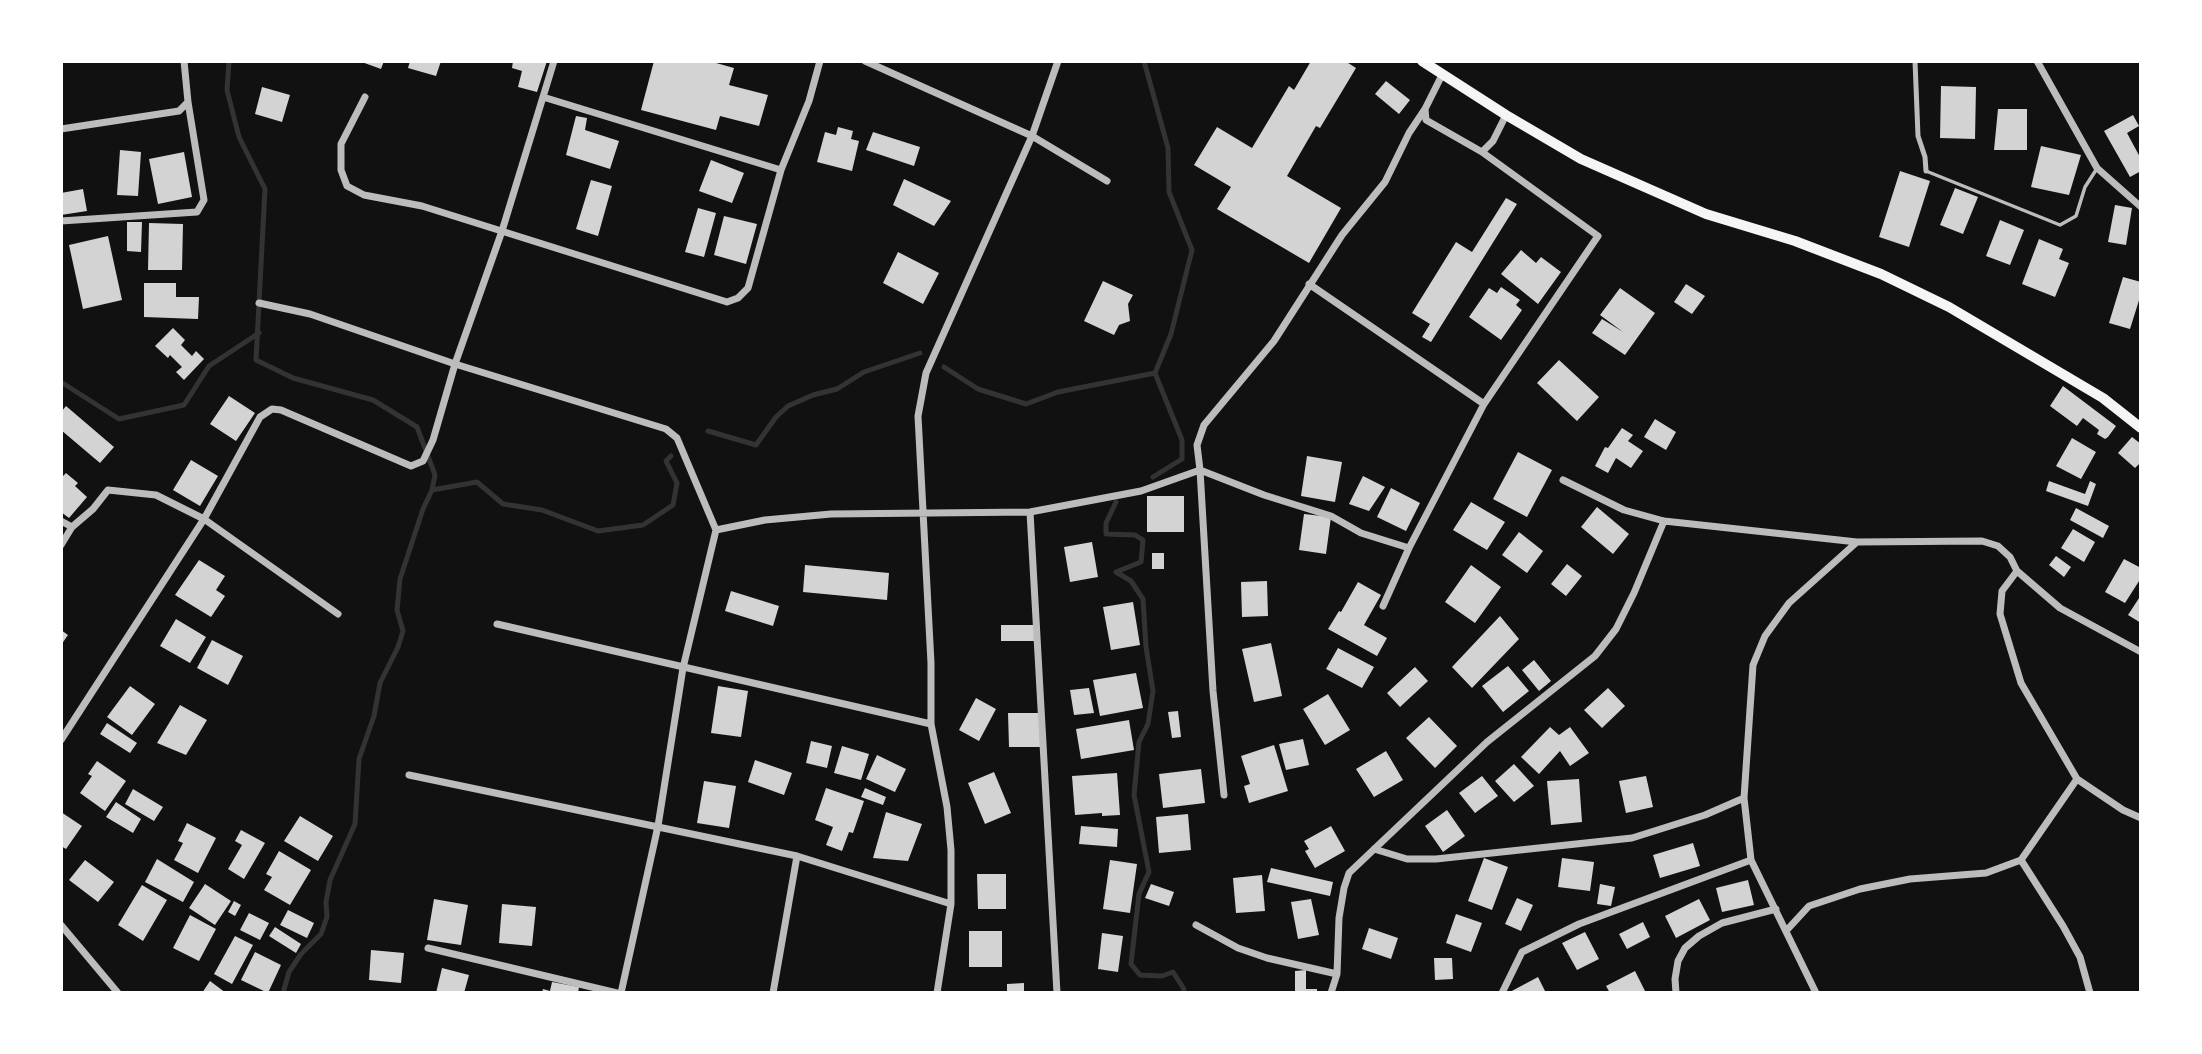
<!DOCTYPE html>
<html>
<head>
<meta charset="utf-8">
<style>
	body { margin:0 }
	#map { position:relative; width:2202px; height:1054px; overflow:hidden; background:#111; font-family:"IBM Plex Serif",serif }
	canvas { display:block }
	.frame { position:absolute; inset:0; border:63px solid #fff; pointer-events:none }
</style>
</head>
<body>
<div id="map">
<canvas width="2202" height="1054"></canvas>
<div class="frame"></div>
</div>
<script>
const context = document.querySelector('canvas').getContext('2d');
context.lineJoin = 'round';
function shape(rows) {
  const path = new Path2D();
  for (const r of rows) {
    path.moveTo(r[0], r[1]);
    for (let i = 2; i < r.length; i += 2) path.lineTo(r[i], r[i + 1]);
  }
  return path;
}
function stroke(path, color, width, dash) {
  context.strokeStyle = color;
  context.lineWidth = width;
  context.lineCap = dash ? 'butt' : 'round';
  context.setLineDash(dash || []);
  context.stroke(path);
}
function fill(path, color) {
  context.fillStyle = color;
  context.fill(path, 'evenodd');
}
stroke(shape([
	[229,61,227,90,239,137,265,189,256,360,293,378,373,400,417,427,435,475,432,490,423,509,400,579,397,610,403,631,398,647,380,683,374,716,359,759,355,824,330,880,326,902,327,917,321,934,301,954,289,972,283,993],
	[944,367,978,389,1026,404,1058,392,1155,373,1171,334,1192,250,1169,192,1168,148,1144,61],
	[61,382,119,419,184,405,209,366,259,333],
	[708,431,756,445,776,417,788,406,813,395,837,389,864,372,920,353],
	[1153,477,1182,459,1182,440,1155,373],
	[432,490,477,482,503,504,542,510,598,531,643,525,673,505,677,483,666,461,671,456],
	[1116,502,1106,523,1106,534,1135,535,1143,540,1141,562,1116,572,1131,581,1143,599,1146,647,1153,691,1148,724,1139,742,1134,795,1149,872,1139,894,1131,964,1140,975,1162,976,1173,972,1184,989,1183,993]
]), '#333', 5);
fill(shape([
	[359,61,384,61,381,69],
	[410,61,441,61,436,76,408,68],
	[513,61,547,61,537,92,518,87,522,71,512,68],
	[654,61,709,61,734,68,729,85,768,95,759,126,720,116,716,130,641,110],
	[1311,61,1345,61,1356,68,1320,128,1316,126,1287,176,1341,208,1309,263,1217,209,1231,187,1194,165,1217,127,1252,148,1289,86,1294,90],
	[1386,81,1410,100,1399,114,1375,94],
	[1941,86,1976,87,1975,139,1940,138],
	[262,87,290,95,282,122,255,114],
	[1998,109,2027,109,2027,150,1994,150],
	[2133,115,2139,126,2127,133,2141,159,2141,171,2130,177,2104,131],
	[576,116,587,118,585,130,619,141,610,169,566,155],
	[838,127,853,131,851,139,859,141,852,171,817,162,825,132,836,135],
	[873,132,920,147,914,166,866,150],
	[2041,146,2081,155,2069,195,2031,187],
	[120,150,141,152,138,196,117,195],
	[184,152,192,197,158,204,149,159],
	[711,160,744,173,732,203,699,191],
	[1900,171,1930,181,1909,247,1879,237],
	[904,179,951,201,934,226,893,205],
	[591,180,612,186,598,236,576,229],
	[1955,188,1978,197,1963,234,1940,225],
	[83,189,87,211,61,215,61,193],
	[1506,198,1517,204,1431,342,1422,337,1430,324,1412,313,1456,242,1472,252],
	[2115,205,2132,208,2126,245,2108,242],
	[698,208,716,213,704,257,685,252],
	[724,216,757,224,746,264,714,255],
	[2000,220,2024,230,2010,265,1986,256],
	[127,222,142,222,141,252,127,251],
	[149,223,183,224,182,270,148,270],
	[108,236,122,300,83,309,69,245],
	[2039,239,2063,249,2059,259,2069,263,2055,297,2022,284],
	[1521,250,1536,263,1541,257,1561,272,1538,304,1501,274],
	[898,252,939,273,923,304,883,283],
	[2123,277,2141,282,2141,294,2130,329,2109,323],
	[1103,281,1133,295,1128,304,1130,321,1119,325,1114,335,1084,321],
	[144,283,176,283,176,297,199,297,198,319,144,317],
	[1686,284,1705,296,1692,314,1674,302],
	[1501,287,1520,300,1516,305,1522,310,1501,340,1469,317,1489,288,1497,293],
	[1620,288,1655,313,1625,355,1592,333,1602,319,1623,332,1600,315],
	[173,328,185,340,181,345,192,356,196,351,204,359,184,380,176,372,182,367,170,355,168,358,155,346],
	[1559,360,1599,397,1577,421,1537,383],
	[2063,386,2116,426,2108,437,2105,439,2097,434,2099,430,2083,418,2077,426,2050,406],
	[229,396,255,413,236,441,210,424],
	[66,406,114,447,100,463,61,430,61,412],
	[1655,419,1676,432,1666,450,1644,437],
	[1622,428,1633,435,1628,441,1643,451,1631,468,1616,458,1608,473,1595,466,1605,447,1608,448],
	[2132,437,2141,444,2141,462,2135,468,2118,453],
	[2072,438,2096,452,2081,479,2056,466],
	[1518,452,1552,470,1527,517,1493,499],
	[1307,456,1342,462,1335,502,1301,496],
	[191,460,218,476,200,506,173,490],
	[66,473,78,483,75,486,87,497,69,518,61,512,61,475,63,476],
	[1363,476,1385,487,1369,511,1349,504],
	[2049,481,2085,494,2090,481,2096,484,2088,506,2046,491],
	[1391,488,1420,503,1406,531,1377,517],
	[1147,496,1184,496,1184,532,1147,532],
	[1471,502,1505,522,1487,550,1453,530],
	[1597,507,1629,534,1613,554,1581,527],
	[2076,508,2109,526,2103,538,2070,520],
	[1304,514,1331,517,1326,554,1299,550],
	[2073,529,2095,542,2084,562,2061,548],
	[1519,532,1543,551,1527,573,1502,555],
	[1092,542,1098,577,1070,582,1064,547],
	[1152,553,1164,553,1164,569,1152,569],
	[2056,556,2071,567,2064,577,2049,565],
	[2124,559,2141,568,2141,578,2125,603,2105,592],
	[199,560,225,576,216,590,225,596,211,617,175,595],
	[1567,564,1582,576,1566,596,1551,584],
	[805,565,889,573,887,600,803,592],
	[1471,565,1501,587,1475,623,1445,602],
	[1267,581,1268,616,1242,617,1241,582],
	[1358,582,1381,595,1364,625,1387,638,1377,656,1328,629,1339,611,1341,612],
	[731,591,779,606,773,626,725,611],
	[2141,595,2141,623,2128,615],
	[1133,602,1140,645,1111,650,1103,607],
	[1500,616,1519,639,1472,688,1452,667],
	[176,619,206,637,190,663,160,646],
	[1001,625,1035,625,1035,641,1001,641],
	[61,630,68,635,61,645],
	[212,640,243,656,228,685,197,668],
	[1271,643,1282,696,1254,702,1242,649],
	[1338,648,1374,667,1362,688,1326,669],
	[1534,660,1551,681,1539,691,1522,670],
	[1508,666,1529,691,1503,712,1482,686],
	[1415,667,1428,681,1400,707,1387,693],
	[1136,673,1143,708,1100,716,1093,680],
	[130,686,155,704,132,735,107,717],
	[718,686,748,691,741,737,711,733],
	[1089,688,1094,713,1074,715,1070,690],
	[1608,688,1625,706,1602,728,1584,710],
	[1328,694,1350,730,1325,745,1303,709],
	[976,698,996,709,979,741,959,730],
	[180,705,207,720,186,755,157,743],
	[1178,711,1181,737,1172,738,1168,712],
	[1008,713,1041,713,1041,747,1009,747],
	[1429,717,1457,746,1435,768,1406,738],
	[1129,720,1134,750,1081,759,1076,729],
	[107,723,137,743,130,753,100,734],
	[1550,727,1559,735,1570,727,1589,753,1570,766,1560,751,1539,774,1521,757],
	[1303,739,1309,765,1286,770,1279,744],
	[811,741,832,746,827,768,806,763],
	[1274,745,1288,791,1249,803,1244,786,1250,784,1241,756],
	[842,746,869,754,861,780,834,773],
	[1386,751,1403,780,1374,797,1356,769],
	[877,755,906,769,895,792,866,779],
	[755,760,792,773,784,795,748,782],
	[97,761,126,781,105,811,80,793,92,776,88,774],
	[1514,764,1534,786,1514,802,1495,781],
	[1201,769,1205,803,1163,808,1159,774],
	[994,772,1011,813,985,824,968,783],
	[1117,773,1120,815,1102,816,1102,813,1075,815,1072,776],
	[1482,776,1498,796,1475,813,1459,793],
	[1646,776,1653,807,1626,813,1619,781],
	[1579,779,1582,822,1551,825,1547,781],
	[704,781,736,786,729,828,697,823],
	[826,788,864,801,853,833,849,832,842,851,826,845,833,827,815,820],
	[865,788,886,797,883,805,861,797],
	[133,789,163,807,154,821,125,804],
	[116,802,141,819,133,833,106,817],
	[1447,810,1465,836,1443,852,1425,826],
	[61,812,82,826,66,849,61,846],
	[886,812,922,824,908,861,873,858],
	[1188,814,1191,850,1159,853,1156,817],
	[300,816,333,836,318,861,284,841],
	[187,823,216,838,198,873,174,860,183,843,178,841],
	[1081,826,1118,829,1117,847,1079,844],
	[1331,826,1345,851,1315,868,1305,851,1309,849,1304,841],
	[241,830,265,843,244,879,228,869,242,845,235,841],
	[1693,843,1700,866,1660,878,1653,855],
	[279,851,311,870,290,905,264,890,272,877,266,874],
	[1484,858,1508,867,1492,910,1468,901],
	[1562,858,1594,862,1590,891,1558,887],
	[157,859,194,882,183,902,145,882],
	[85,860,114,882,98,902,69,880],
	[1110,860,1137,864,1130,913,1103,909],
	[1271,868,1333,882,1330,896,1267,882],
	[977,874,1006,874,1006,909,978,909],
	[1262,875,1265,911,1236,913,1233,878],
	[1748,880,1754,905,1722,912,1716,888],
	[205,884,231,901,215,925,189,908],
	[1151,884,1174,892,1169,906,1145,898],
	[1600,884,1615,887,1611,906,1597,904],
	[142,885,167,900,143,941,118,925],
	[1517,898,1533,905,1521,931,1505,924],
	[434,899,468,905,461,945,427,940],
	[1311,899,1319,935,1298,939,1291,902],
	[1699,899,1710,920,1676,938,1665,916],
	[234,901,241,905,235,916,228,912],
	[502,904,536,907,532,946,499,943],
	[288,910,314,923,307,938,280,925],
	[249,913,269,923,260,940,240,930],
	[1456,914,1482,923,1471,952,1446,943],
	[190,915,216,929,199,961,173,948],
	[1643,922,1650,937,1627,949,1619,934],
	[275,927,301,944,296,953,269,936],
	[1369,928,1398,938,1391,959,1362,949],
	[969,931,1002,931,1002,967,969,967],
	[1585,932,1599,959,1577,970,1562,943],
	[1102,933,1123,936,1118,972,1098,969],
	[235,936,253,945,232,984,214,974],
	[371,950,404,953,401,983,369,980],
	[255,952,281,965,268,993,241,980],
	[1434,958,1452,958,1453,979,1435,980],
	[442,968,469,975,464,993,436,993],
	[1306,970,1306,989,1317,989,1317,993,1295,993,1295,971],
	[1635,971,1646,993,1610,993,1606,986],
	[1538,977,1546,993,1508,993],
	[210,981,226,993,202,993],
	[552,982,579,987,578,993,542,993,543,989,550,991],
	[1024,983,1024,993,1007,993,1007,984]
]), '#d3d3d3');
stroke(shape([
	[1926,171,2060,225,2076,216,2085,187,2096,170]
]), '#bcbcbc', 3.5);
stroke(shape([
	[1915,61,1918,136,1925,157,1926,171]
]), '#bcbcbc', 5);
stroke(shape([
	[865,61,1032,136,1107,181],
	[2037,61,2097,168,2141,207],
	[365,97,341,144,341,170,347,186,364,195,422,206,727,302,738,298,748,288,781,170,809,101,820,61],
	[543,97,781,170],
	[1425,109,1442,75],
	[61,129,179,111,188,102,184,61],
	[61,221,197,212,204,200,188,102],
	[1309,284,1484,404],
	[259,303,310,314,455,364,666,429,677,438,716,530],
	[1563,480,1624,510,1664,521,1857,542],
	[1030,512,1057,993],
	[61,521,72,527,93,509,108,490,156,495,204,519,338,614],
	[716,530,765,520,831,514,1030,512,1141,491,1200,470,1197,445,1204,425,1274,341,1342,235,1385,182,1409,133,1425,109,1426,120,1482,152,1493,141,1506,115],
	[61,545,72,527],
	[2017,571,2002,591,2000,614,2021,683,2077,779,2123,810,2141,818],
	[1383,606,1409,548,1484,404,1598,236,1482,152],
	[497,624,931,724],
	[61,740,204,519,260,417,272,409,281,410,411,466,423,461,433,440,455,364,502,231,554,61],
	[409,775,797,856,951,904],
	[1224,795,1213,691,1200,470,1264,495,1331,516,1361,533,1409,548],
	[1374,849,1407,859,1436,859,1632,838,1705,815,1744,798],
	[2021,860,2063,926,2080,957,2090,993],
	[61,925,118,993],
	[1196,925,1238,948,1267,958,1337,974],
	[1786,931,1809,906,1860,889,1910,879,1986,873,2021,860,2077,779],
	[428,948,617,993],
	[621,993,658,826,683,668,716,530],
	[773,993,797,856],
	[937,993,951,904,951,850,947,807,931,724,931,663,918,416,926,373,1032,136,1058,61],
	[1331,993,1337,974,1339,918,1344,888,1349,873,1487,742,1595,656,1616,629,1634,593,1664,521],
	[1502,993,1522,952,1579,924,1751,860],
	[1676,993,1675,979,1678,961,1685,948,1699,936,1722,923,1776,909],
	[1816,993,1751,860,1744,798,1753,665,1765,636,1789,603,1857,542,1982,541,1998,546,2010,557,2017,571,2060,608,2141,652]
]), '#bcbcbc', 7);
stroke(shape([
	[1422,61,1506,115,1581,159,1706,214,1795,241,1881,274,1949,307,2103,398,2141,428]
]), '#f5f5f5', 10);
</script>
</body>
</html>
